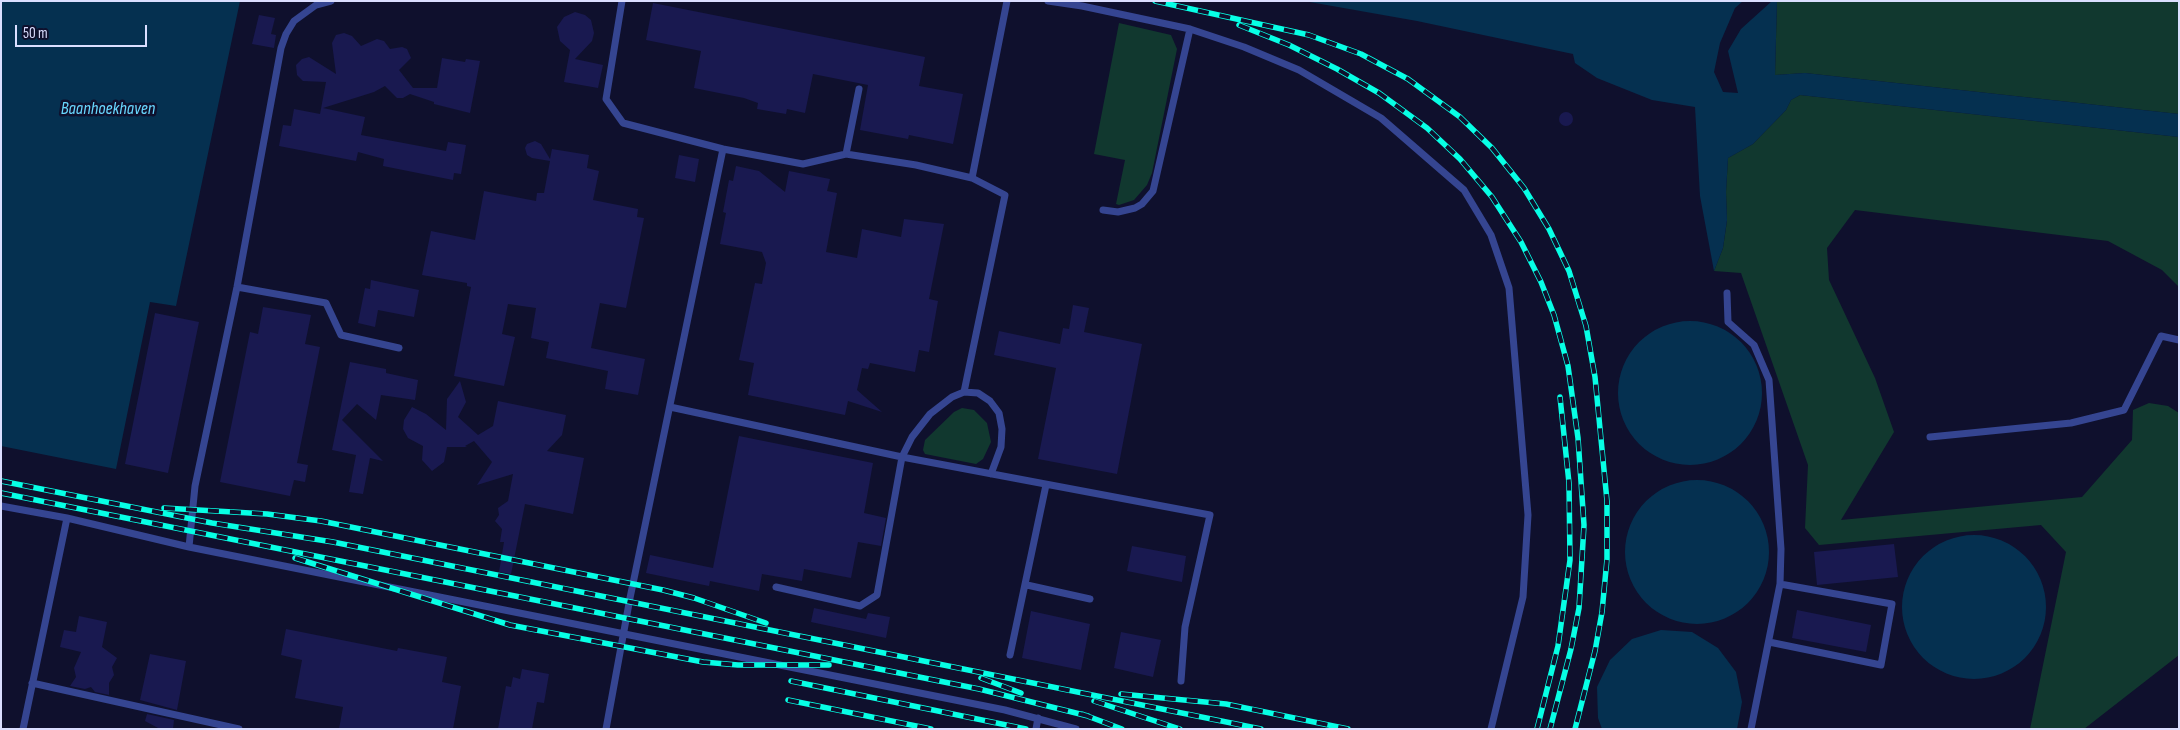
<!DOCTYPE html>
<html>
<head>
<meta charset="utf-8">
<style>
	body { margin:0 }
	#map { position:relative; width:2180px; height:730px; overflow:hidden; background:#0f102d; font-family:"Sofia Sans Condensed",sans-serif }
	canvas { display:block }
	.frame { position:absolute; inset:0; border:2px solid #dbdeff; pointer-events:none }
	.scale { position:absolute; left:15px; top:25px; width:132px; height:22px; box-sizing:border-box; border:2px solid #dbdeff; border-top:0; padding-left:6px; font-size:15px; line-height:18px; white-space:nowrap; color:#dbdeff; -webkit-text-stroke:4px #0f102d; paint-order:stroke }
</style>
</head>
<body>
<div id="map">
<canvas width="2180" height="730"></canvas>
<div class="frame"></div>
<div class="scale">50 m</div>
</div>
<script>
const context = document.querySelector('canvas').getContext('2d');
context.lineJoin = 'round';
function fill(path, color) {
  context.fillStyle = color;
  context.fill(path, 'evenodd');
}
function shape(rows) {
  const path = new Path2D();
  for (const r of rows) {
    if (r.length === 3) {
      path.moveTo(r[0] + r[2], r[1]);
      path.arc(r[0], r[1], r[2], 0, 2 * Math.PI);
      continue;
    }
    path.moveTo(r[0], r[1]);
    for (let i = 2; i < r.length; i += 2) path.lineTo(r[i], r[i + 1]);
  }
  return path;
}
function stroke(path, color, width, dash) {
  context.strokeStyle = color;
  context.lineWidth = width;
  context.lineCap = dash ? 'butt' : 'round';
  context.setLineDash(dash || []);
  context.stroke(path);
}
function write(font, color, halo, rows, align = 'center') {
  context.font = font + ' "Sofia Sans Condensed",sans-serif';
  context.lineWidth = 5;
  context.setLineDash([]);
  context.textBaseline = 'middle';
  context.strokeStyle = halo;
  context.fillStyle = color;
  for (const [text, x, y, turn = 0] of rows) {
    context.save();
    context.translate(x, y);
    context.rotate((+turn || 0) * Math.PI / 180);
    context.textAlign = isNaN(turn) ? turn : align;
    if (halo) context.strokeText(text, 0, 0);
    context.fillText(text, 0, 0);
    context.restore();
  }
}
fill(shape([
	[1777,1,2179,1,2179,114,1805,73,1775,75],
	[1119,23,1171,35,1177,49,1152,173,1147,185,1134,200,1119,205,1116,204,1125,160,1094,154],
	[1800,95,2179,137,2179,287,2162,270,2108,241,1855,210,1827,248,1829,280,1875,378,1894,432,1841,520,2082,497,2132,440,2133,410,2149,403,2168,406,2179,413,2179,655,2084,729,2030,729,2066,552,2041,525,1819,545,1805,528,1808,465,1741,273,1714,271,1723,248,1727,221,1726,192,1728,158,1753,144,1786,110,1791,100],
	[962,408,974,410,987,423,991,442,983,459,976,464,925,454,923,450,925,440,954,412]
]), '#11382f');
fill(shape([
	[1,1,240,1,176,306,150,302,116,469,1,446],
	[1304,1,1743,1,1735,8,1720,43,1714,72,1723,92,1738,93,1728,51,1741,29,1772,1,1777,1,1775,75,1805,73,2179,114,2179,137,1800,95,1791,100,1786,110,1753,144,1728,158,1726,192,1727,220,1723,248,1714,271,1700,196,1695,107,1652,100,1597,78,1575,63,1573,54,1417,21],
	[1690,393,72],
	[1697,552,72],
	[1974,607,72],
	[1661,630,1692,632,1718,648,1736,672,1742,702,1737,729,1602,729,1598,718,1597,687,1610,660,1632,639]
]), '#053050');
fill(shape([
	[653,3,925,57,919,86,963,94,953,144,909,135,908,139,860,130,868,85,813,74,805,113,787,109,786,114,757,109,758,103,744,98,694,88,701,51,646,40],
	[575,12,585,15,591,20,594,33,592,41,575,59,603,65,598,88,564,82,570,50,560,41,557,27,564,17],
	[259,15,275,18,271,34,276,35,274,48,252,44],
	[344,33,352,36,361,46,377,39,384,41,390,49,402,47,407,49,411,58,399,70,413,88,437,88,442,58,465,62,466,59,480,61,470,113,434,104,434,102,410,94,403,98,397,98,385,86,374,92,323,108,365,117,361,135,446,151,448,142,466,145,461,174,454,173,453,180,383,166,384,159,358,152,356,161,279,146,283,125,291,126,294,109,320,114,326,82,303,81,297,75,296,65,302,59,309,57,336,74,332,43,336,35],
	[1566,119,7],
	[535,141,541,144,550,159,552,149,589,155,587,168,599,171,593,200,638,209,637,217,644,218,626,308,600,303,591,348,645,359,638,395,605,389,608,371,546,358,549,342,531,338,536,308,508,304,502,334,515,337,504,386,454,376,471,287,467,286,467,283,422,275,431,231,475,240,484,191,536,201,537,193,544,193,550,161,532,158,527,155,525,148,527,144],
	[679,155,699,159,695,182,675,178],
	[736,166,759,171,785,192,789,171,830,179,827,191,837,193,826,252,857,258,862,229,901,237,904,219,944,224,929,299,938,301,929,352,919,350,915,372,870,363,868,369,862,368,857,390,882,412,848,401,845,415,748,395,754,363,739,360,755,283,762,284,766,263,762,252,720,244,726,213,723,212,729,180,733,181],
	[371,280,419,290,414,317,378,310,375,327,358,323,365,288,370,289],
	[1073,305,1089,308,1084,332,1142,344,1117,474,1038,459,1056,368,994,355,999,331,1060,344,1063,328,1069,329],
	[263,307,311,315,305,344,320,347,297,463,308,465,305,482,294,480,290,496,220,482,250,332,258,334],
	[155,313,199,322,168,473,125,464],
	[350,362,386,369,386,373,418,380,415,400,381,395,376,420,357,404,342,420,383,461,370,458,363,494,349,492,356,455,332,450],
	[460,381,466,402,458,417,478,435,493,426,498,401,566,415,562,435,547,451,584,458,573,514,525,504,511,574,499,572,504,542,500,542,502,529,495,521,499,515,498,508,508,501,513,474,477,485,492,462,474,441,465,446,467,447,447,447,444,462,432,471,422,460,423,446,408,438,403,429,404,420,412,407,426,414,446,430,447,399],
	[739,436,873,463,864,513,886,518,881,546,858,542,851,578,804,569,802,581,762,574,759,591,710,581,709,586,646,573,650,555,713,568],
	[1894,544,1898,577,1817,585,1814,552],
	[1132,546,1186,556,1182,582,1127,571],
	[814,608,866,619,868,613,890,617,886,638,811,622],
	[1797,610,1871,625,1866,652,1792,638],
	[1031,611,1090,624,1081,670,1022,658],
	[79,616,107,622,102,647,117,658,112,667,114,675,109,683,109,695,95,692,91,687,85,689,70,686,76,677,74,668,81,652,60,647,64,630,76,632],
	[286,629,397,651,398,648,447,657,442,682,461,686,453,729,339,729,343,707,295,698,302,660,281,655],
	[1121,632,1161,640,1153,677,1114,668],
	[150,654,186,661,177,710,140,700],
	[522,669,549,674,544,703,537,702,532,729,498,729,506,686,511,687,513,677,520,679],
	[147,714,174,720,173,729,160,729,145,721]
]), '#191950');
stroke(shape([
	[622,1,606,99,623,123,723,149,803,164,846,154,916,165,972,178,1005,195,964,392],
	[1048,1,1082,6,1190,29,1244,47,1299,70,1381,118,1464,190,1491,235,1509,288,1528,515,1523,597,1491,729],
	[846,154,859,89],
	[972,178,1007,1],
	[1103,210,1118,212,1135,208,1142,204,1153,191,1190,29],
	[237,287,326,303,341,335,399,348],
	[1727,293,1728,322,1754,345,1769,380,1781,549,1780,584,1751,729],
	[670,407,902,457,1210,515,1185,627,1181,681],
	[1930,437,2071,423,2124,410,2161,336,2179,340],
	[1,506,67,518,189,547,1005,710,1076,729],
	[189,547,195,486,237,287,281,48,286,34,294,21,316,5,331,1],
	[1027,585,1090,599],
	[776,587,860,606,877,595,902,457,912,437,930,414,952,397,964,392,978,393,990,401,999,413,1002,429,1001,447,991,474],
	[1769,642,1881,665,1892,604,1780,584],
	[1010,655,1046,485],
	[32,683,239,729],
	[23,729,67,518],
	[606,729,630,598,723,149],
	[1036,729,1038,718]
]), '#354591', 7);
const rail = shape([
	[1155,1,1309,35,1361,54,1408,79,1460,117,1492,148,1524,188,1549,229,1569,271,1586,326,1595,377,1607,501,1607,559,1602,612,1595,651,1575,729],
	[1239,25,1289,45,1337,69,1379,93,1427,128,1460,159,1492,197,1521,242,1541,282,1554,315,1568,366,1578,438,1584,525,1579,608,1571,649,1550,729],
	[1,481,212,523,333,542,1261,729],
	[1,493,979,689,1088,716],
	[164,508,267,514,321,521,663,590,694,598,766,623],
	[295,558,510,625,703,662,738,665,829,665],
	[981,678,1021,693],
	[791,681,1026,729],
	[1121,694,1226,704,1348,729],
	[788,700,931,729],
	[1094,701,1180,729],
	[1082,714,1122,729],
	[1537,729,1558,646,1570,560,1569,483,1560,397]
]);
stroke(rail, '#07ffe5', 5.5);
stroke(rail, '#0f102d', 4, [11]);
write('italic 18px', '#69d8ff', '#0f102d', [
	["Baanhoekhaven",108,109]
]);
</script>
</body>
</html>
